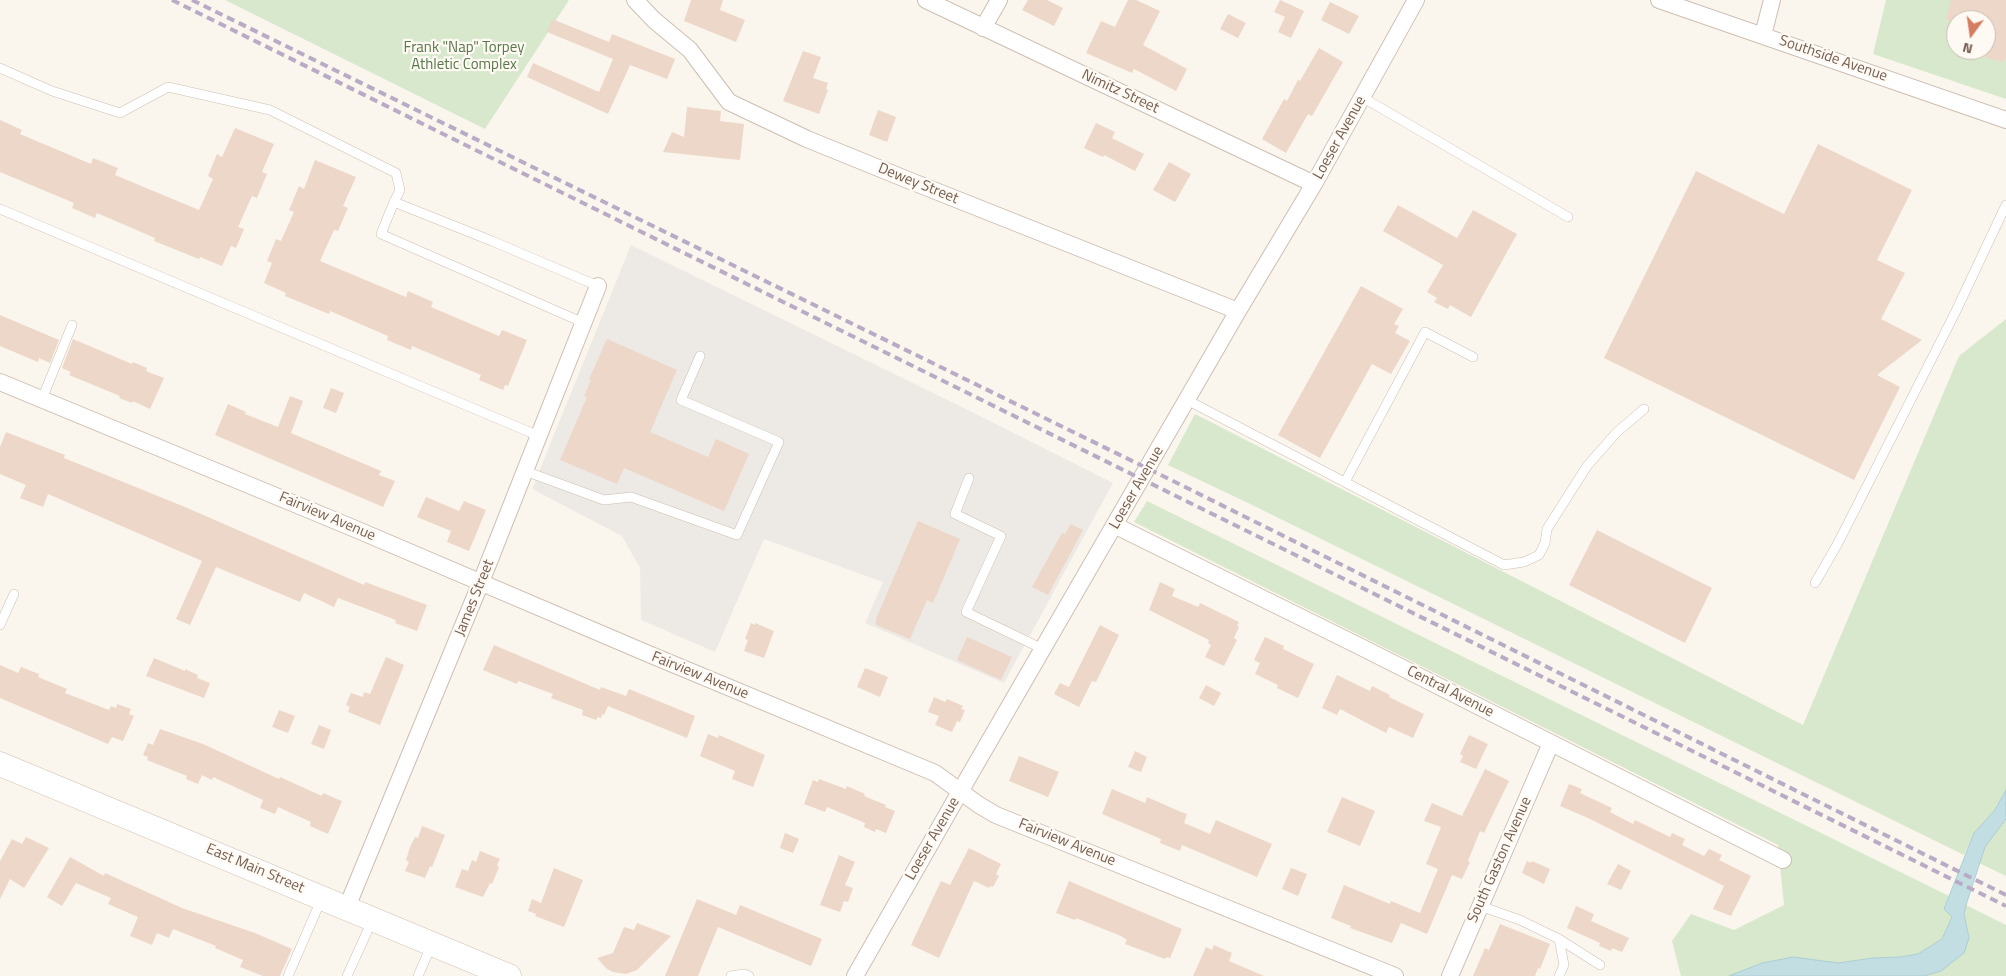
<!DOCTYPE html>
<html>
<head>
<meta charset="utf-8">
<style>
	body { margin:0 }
	#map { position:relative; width:2006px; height:976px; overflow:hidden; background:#fbf6ed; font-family:"Titillium Web",sans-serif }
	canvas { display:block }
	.north { position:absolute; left:1946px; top:10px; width:50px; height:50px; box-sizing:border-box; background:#fefaf3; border:1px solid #c7bcb3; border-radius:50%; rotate:194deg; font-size:14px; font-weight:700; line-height:20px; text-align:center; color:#745e52 }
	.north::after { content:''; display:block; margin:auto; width:18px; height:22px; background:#d67c61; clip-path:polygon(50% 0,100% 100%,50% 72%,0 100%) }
</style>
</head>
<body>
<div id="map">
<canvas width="2006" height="976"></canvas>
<div class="north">N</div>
</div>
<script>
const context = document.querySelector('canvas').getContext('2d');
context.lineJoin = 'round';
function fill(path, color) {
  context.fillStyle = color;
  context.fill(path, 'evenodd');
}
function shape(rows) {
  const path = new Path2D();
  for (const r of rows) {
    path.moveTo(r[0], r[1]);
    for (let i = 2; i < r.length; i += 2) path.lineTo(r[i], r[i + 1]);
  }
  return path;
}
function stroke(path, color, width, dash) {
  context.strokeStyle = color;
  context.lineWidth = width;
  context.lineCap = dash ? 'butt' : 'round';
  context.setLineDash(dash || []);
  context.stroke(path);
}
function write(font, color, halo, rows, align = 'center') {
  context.font = font + ' "Titillium Web",sans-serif';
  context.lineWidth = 4.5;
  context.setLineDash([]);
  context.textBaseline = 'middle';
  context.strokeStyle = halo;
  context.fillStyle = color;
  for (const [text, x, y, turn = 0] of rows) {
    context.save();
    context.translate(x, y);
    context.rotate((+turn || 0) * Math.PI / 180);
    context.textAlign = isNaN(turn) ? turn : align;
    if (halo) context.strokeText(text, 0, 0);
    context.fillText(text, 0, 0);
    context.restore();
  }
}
fill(shape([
	[631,245,974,413,1113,483,1004,683,865,623,883,582,764,539,715,652,641,620,640,568,622,536,532,489]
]), '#ede9e5');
fill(shape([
	[225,0,569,0,485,129],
	[1886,0,2006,0,2006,99,1873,54],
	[1956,20,1986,20,1986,50,1956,50],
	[2006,319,2006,790,1995,810,1974,833,1964,855,1246,502,1168,465,1195,414,1803,725,1959,356],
	[1147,501,1949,896,1944,909,1952,917,1942,939,1918,954,1901,957,1873,958,1838,963,1793,957,1762,963,1729,976,1681,976,1672,941,1691,914,1734,930,1784,905,1778,845,1134,522],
	[2006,819,2006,876,1979,863,1985,847],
	[1966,905,2006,925,2006,976,1924,976,1941,971,1969,938,1964,914]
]), '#d7e8cc');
const water = shape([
	[2006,790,2006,819,1985,847,1966,905,1964,914,1969,938,1964,953,1941,971,1924,976,1729,976,1762,963,1793,957,1838,963,1873,958,1901,957,1918,954,1942,939,1952,917,1944,909,1974,833,1995,810,2006,790]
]);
fill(water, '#c3dee3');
stroke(water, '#aacdd4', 1);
fill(shape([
	[691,0,723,0,720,10,745,20,736,42,684,21],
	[1028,0,1047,0,1063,8,1054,26,1022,10],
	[1128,0,1136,0,1160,11,1143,45,1187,69,1176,91,1134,69,1132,73,1086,53,1101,21,1115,27],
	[1280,0,1304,11,1291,38,1278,32,1285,17,1274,12],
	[1951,0,2006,0,2006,54,2004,62,1986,58,1986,20,1946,20],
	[1330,2,1359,16,1349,34,1321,20],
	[1228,14,1246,23,1238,38,1220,29],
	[552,19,609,42,612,34,675,59,667,79,630,65,608,114,527,77,533,63,599,92,613,59,547,32],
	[1319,48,1343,62,1312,116,1308,114,1286,153,1262,139,1284,99,1287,101,1298,80,1300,81],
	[803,51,821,57,813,78,828,83,826,89,828,90,819,114,783,101],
	[687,107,721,111,720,121,744,124,740,160,663,152,672,132,684,137],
	[878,110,896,117,887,142,869,135],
	[0,120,22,130,20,134,91,164,93,158,118,168,115,175,199,210,213,179,208,176,217,154,222,157,235,128,274,144,262,172,267,174,257,198,252,196,238,227,244,229,236,248,231,246,222,266,200,257,199,259,154,241,155,238,97,213,95,218,72,208,74,203,0,172],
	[1096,123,1115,132,1112,138,1144,154,1135,171,1104,155,1103,157,1084,148],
	[1818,144,1912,190,1877,260,1905,273,1881,319,1922,340,1877,375,1900,387,1854,480,1604,358,1696,171,1784,214],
	[315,160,356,177,343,206,348,208,338,231,334,230,320,261,406,297,408,291,433,302,431,307,499,336,502,330,527,340,508,386,505,385,503,390,479,380,481,375,412,346,411,350,387,340,388,336,330,311,329,314,285,296,286,293,264,283,272,263,267,261,276,239,281,241,294,212,289,210,299,186,304,189],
	[1169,162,1191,174,1175,202,1153,190],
	[1398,205,1457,238,1473,210,1517,234,1471,317,1450,305,1448,309,1434,302,1437,298,1427,292,1443,265,1383,231],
	[1361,286,1403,309,1394,324,1399,326,1395,333,1410,341,1391,374,1372,364,1320,458,1278,435],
	[0,315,59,340,50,363,39,358,38,362,0,346],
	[73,339,132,364,133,362,147,368,146,371,164,378,150,409,133,401,132,403,119,398,120,396,69,375,71,372,62,368],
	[607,339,677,370,650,432,708,457,716,439,749,454,724,511,624,468,617,484,560,460,587,397,584,396,591,380,589,379],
	[331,388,344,393,336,413,323,408],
	[290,396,303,401,291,433,381,471,379,475,395,481,383,507,215,435,228,404,246,412,245,414,278,427],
	[6,432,65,455,64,458,185,507,364,585,365,582,427,605,417,631,395,623,396,620,338,598,334,607,304,593,300,602,216,567,190,625,176,619,202,561,48,494,43,507,20,498,26,485,0,474,0,447],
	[426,497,459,511,464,501,486,510,469,551,447,542,451,531,417,517],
	[918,521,960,539,933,603,927,600,910,639,876,625,876,619],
	[1071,524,1083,530,1048,595,1032,587,1062,533,1065,534],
	[1597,530,1712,588,1685,643,1569,585],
	[1160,582,1175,589,1172,596,1196,606,1198,607,1200,603,1239,622,1237,626,1239,627,1234,638,1237,640,1224,666,1205,657,1211,645,1208,643,1209,640,1149,610],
	[751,623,755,625,755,623,774,631,764,658,744,651,748,640,745,639],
	[1100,625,1119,635,1096,682,1092,681,1079,707,1054,694,1060,683,1069,687],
	[967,637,1012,657,1001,680,957,660],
	[1265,637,1284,646,1283,649,1314,664,1298,698,1277,688,1278,685,1255,674,1260,663,1254,660],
	[494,645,600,690,601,687,626,696,629,689,695,716,687,738,608,706,604,715,602,714,601,718,598,717,596,720,582,715,583,710,551,698,553,694,518,681,517,684,483,670],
	[386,657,404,665,380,725,348,712,350,707,346,705,351,693,363,697,364,692,370,694],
	[154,658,185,671,185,669,198,675,197,678,210,683,204,698,146,676],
	[0,665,18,673,21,667,39,674,38,677,67,689,65,693,109,710,111,706,116,708,117,704,131,709,129,714,134,716,123,741,112,737,108,744,0,698],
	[865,668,888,677,880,697,857,687],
	[1337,675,1370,691,1372,686,1390,695,1389,697,1424,714,1413,738,1389,727,1386,733,1340,709,1337,715,1322,708],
	[1206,685,1221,693,1214,706,1199,698],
	[934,697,945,702,947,699,963,706,961,709,965,710,960,722,957,721,952,732,935,725,939,716,928,712],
	[279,710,295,716,288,733,272,727],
	[319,725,331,730,324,749,311,744],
	[160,729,203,744,279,779,280,777,322,796,323,793,342,801,328,834,310,826,311,822,278,807,275,814,260,808,263,800,213,777,212,780,202,775,198,784,186,779,187,776,147,760,148,757,143,755,148,743,153,745],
	[708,734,718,738,719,735,765,755,753,787,732,779,735,771,700,756],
	[1469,735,1488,744,1476,769,1460,762,1463,756,1460,754],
	[1135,751,1147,757,1141,772,1128,767],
	[1019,756,1059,772,1048,797,1009,781],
	[1485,769,1509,781,1484,833,1480,831,1468,861,1470,862,1462,879,1452,875,1427,934,1401,923,1392,943,1350,928,1351,926,1331,918,1344,885,1390,904,1391,901,1420,913,1438,869,1426,864,1441,827,1424,821,1432,803,1462,816],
	[819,779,846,789,847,786,865,794,864,796,886,805,885,807,895,811,886,833,876,829,875,832,864,827,865,823,827,807,825,812,804,804,813,780,818,782],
	[1569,784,1582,789,1580,793,1612,808,1610,812,1633,824,1635,820,1670,837,1672,833,1685,839,1682,845,1704,856,1709,849,1722,855,1719,860,1751,876,1731,916,1713,909,1724,886,1588,818,1560,806],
	[1112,789,1145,803,1147,797,1181,812,1187,814,1184,823,1210,834,1216,820,1272,844,1257,877,1182,845,1180,851,1160,843,1161,839,1102,814],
	[1342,797,1375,811,1360,846,1327,832],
	[422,826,445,835,432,867,430,866,425,878,405,871,409,862,406,860,410,847,415,837,418,838],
	[785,833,799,839,793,853,780,848],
	[26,837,49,848,24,888,10,879,0,899,0,861,12,839,22,844],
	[969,848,1001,864,996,874,999,876,993,887,990,886,989,888,974,881,939,958,911,945,941,881,950,885],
	[480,851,500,859,497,865,499,867,492,884,490,883,483,897,455,887,462,869,468,871,472,860,476,862],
	[839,855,855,862,845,885,853,888,848,902,844,901,840,912,820,905],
	[70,857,104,876,105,873,182,908,255,933,292,949,280,976,263,976,240,967,243,960,215,948,216,946,173,929,169,938,157,933,152,945,130,936,138,917,108,904,111,898,76,883,62,906,47,897],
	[1527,861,1531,863,1532,861,1550,869,1544,884,1522,873],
	[1618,864,1631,871,1621,890,1607,884],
	[554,868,583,880,564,927,535,916,536,914,528,911,532,899,541,903],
	[1291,868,1307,874,1298,896,1282,889],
	[1069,881,1182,929,1170,958,1166,957,1165,959,1125,944,1127,940,1121,936,1076,918,1075,920,1056,913],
	[697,899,736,915,740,905,822,939,811,966,718,927,698,976,665,976],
	[1576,906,1594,914,1591,921,1629,938,1622,952,1612,948,1611,951,1599,946,1600,943,1567,928],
	[637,923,671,936,637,970,626,974,613,972,607,969,597,958,613,953,624,927,634,930],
	[1500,924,1550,944,1540,969,1538,968,1535,976,1473,976,1485,948,1489,950],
	[1214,945,1232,953,1229,961,1264,976,1193,976,1206,947,1212,950]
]), '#edd7c8');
const lane = shape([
	[0,68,52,91,120,113,168,87,270,110,396,173,400,190,394,202,492,241,598,286],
	[1362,97,1568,217],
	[394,202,381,234,584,323],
	[0,209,539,436],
	[42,399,72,325],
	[1187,400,1504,565,1524,562,1539,555,1545,543,1547,529,1587,466,1617,432,1644,409],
	[525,471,604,500,631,497,737,535,779,442,681,400,700,356],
	[969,478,955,514,1001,536,966,612,1043,649],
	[1345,482,1425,332,1473,357],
	[1815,583,1838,543,1955,313,2006,205],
	[0,625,14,594],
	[1480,906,1520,920,1559,939,1564,965,1559,976],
	[1559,939,1600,965],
	[288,976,321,900],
	[347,976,372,921],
	[418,976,432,944],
	[731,976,744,974,749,976]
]);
const street = shape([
	[635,0,654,20,690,50,729,102,807,139,908,180,1238,311],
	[926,0,1314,184],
	[1659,0,2006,120],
	[983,28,999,0],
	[1763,35,1772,0],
	[0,382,353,528,651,655,935,773,979,805,996,815,1395,976],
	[1116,526,1359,646,1783,860],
	[347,907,481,582,598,286],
	[855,976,961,790,1238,311,1314,184,1416,0],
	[1450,976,1551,743]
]);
const secondary = shape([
	[0,764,509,976]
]);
stroke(lane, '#cdbeb3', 10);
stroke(street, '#cdbeb3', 18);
stroke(secondary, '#cfbfb1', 25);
stroke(lane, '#fff', 9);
stroke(street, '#fff', 16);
stroke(secondary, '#fff', 24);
stroke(shape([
	[172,0,2006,906],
	[192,0,1167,478,2006,895]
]), '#b9abc5', 4, [8, 5]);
write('15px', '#57784b', '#fefaf3', [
	["Frank \"Nap\" Torpey",464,48],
	["Athletic Complex",464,65]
]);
write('15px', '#745e52', '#fefaf3', [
	["Southside Avenue",1833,59,19],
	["Nimitz Street",1120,92,25],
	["Loeser Avenue",1340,138,-61],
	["Dewey Street",918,184,22],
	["Loeser Avenue",1137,488,-60],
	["Fairview Avenue",327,517,23],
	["James Street",475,598,-68],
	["Fairview Avenue",700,676,22],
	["Central Avenue",1450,692,27],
	["Loeser Avenue",933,839,-60],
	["Fairview Avenue",1067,843,22],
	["South Gaston Avenue",1500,860,-66],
	["East Main Street",255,869,23]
]);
</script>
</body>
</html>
